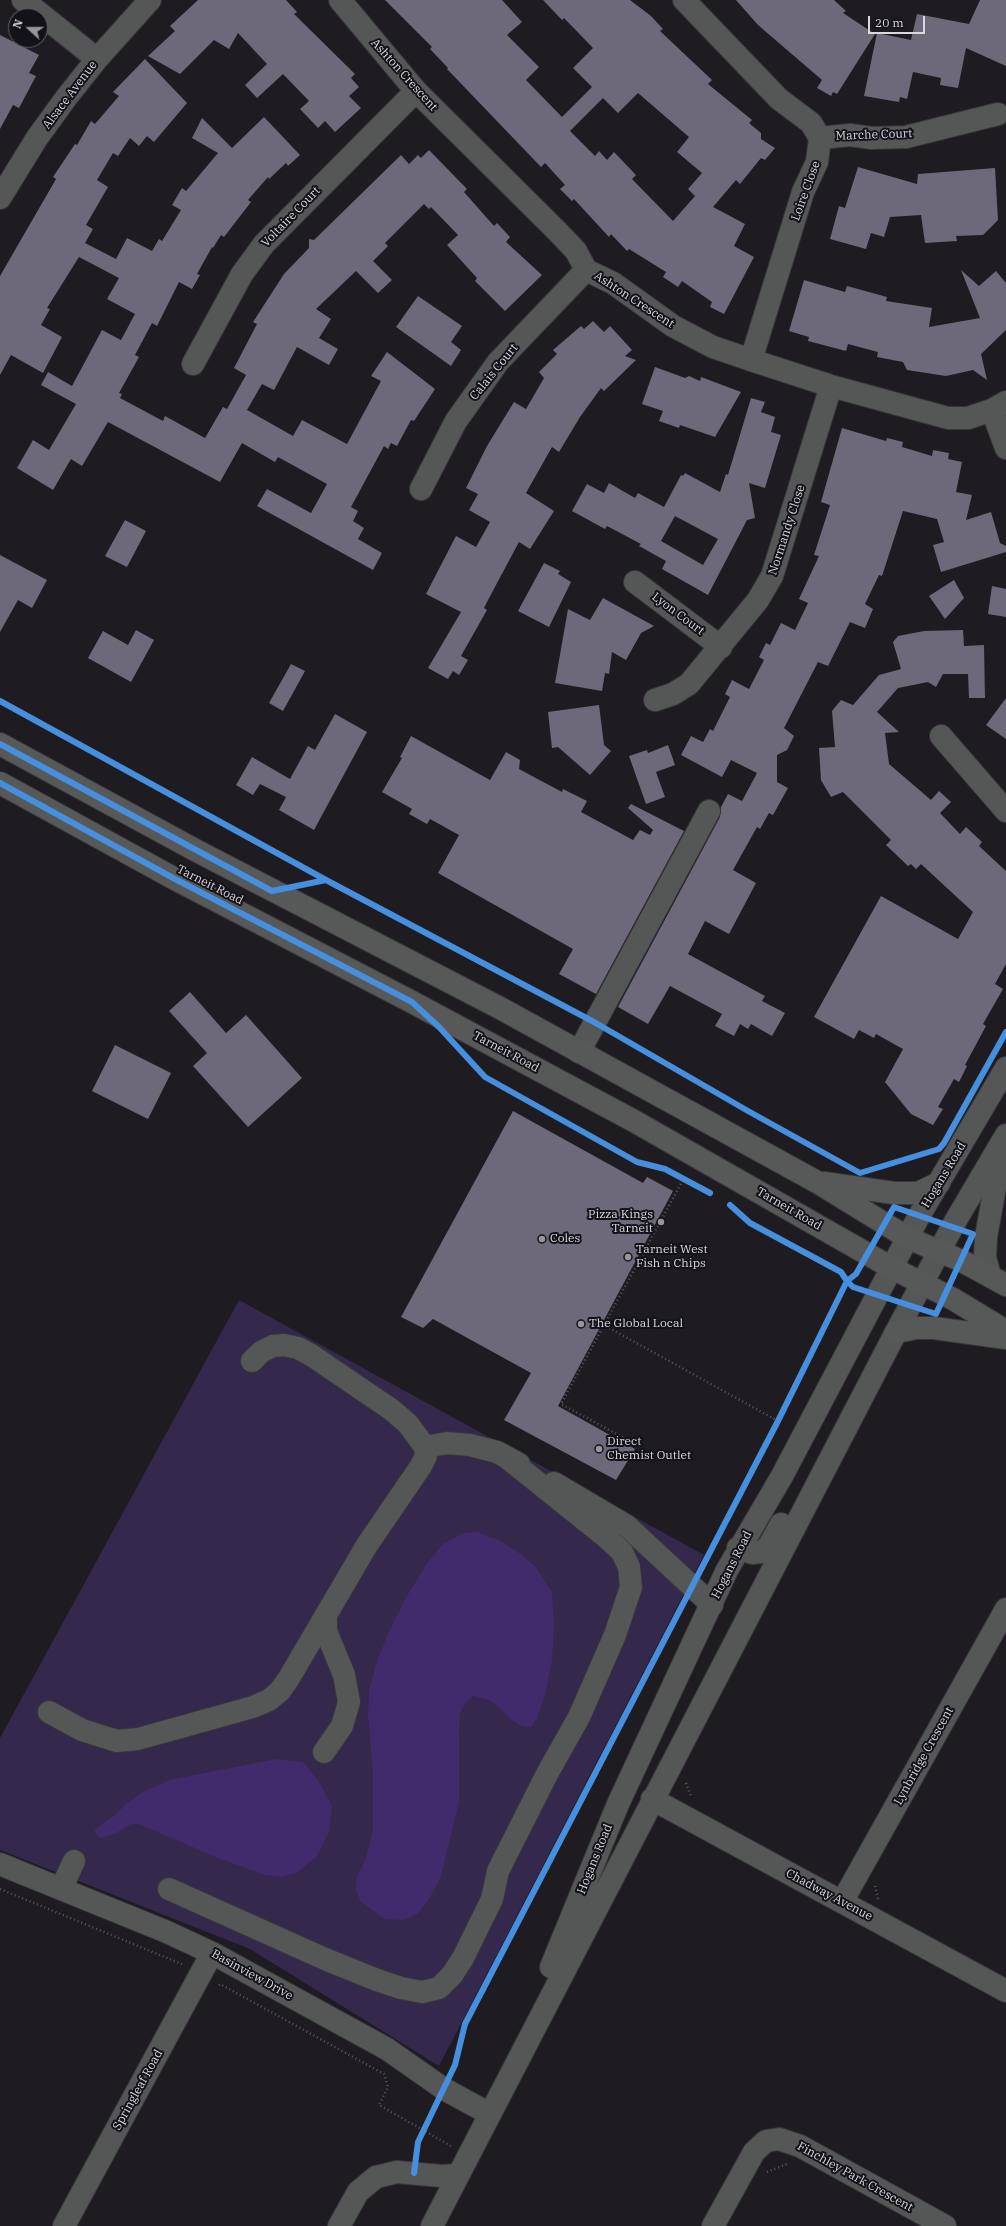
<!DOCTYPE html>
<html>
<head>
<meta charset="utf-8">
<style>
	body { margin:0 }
	#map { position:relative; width:1006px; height:2226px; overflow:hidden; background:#1e1c21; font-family:"IBM Plex Serif",serif }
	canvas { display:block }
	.north { position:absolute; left:8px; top:8px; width:40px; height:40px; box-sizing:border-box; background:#141219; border:1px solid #636168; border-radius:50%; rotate:291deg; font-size:11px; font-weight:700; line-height:16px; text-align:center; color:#d9d8de }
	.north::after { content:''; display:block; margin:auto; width:14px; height:18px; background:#98969c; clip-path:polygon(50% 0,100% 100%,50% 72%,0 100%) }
	.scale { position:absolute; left:868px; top:16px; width:57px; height:18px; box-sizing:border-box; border:2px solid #d9d8de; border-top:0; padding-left:5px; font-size:12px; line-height:14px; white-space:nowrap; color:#d9d8de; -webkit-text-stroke:3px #141219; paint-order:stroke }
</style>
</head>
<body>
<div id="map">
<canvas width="1006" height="2226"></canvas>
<div class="north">N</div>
<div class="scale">20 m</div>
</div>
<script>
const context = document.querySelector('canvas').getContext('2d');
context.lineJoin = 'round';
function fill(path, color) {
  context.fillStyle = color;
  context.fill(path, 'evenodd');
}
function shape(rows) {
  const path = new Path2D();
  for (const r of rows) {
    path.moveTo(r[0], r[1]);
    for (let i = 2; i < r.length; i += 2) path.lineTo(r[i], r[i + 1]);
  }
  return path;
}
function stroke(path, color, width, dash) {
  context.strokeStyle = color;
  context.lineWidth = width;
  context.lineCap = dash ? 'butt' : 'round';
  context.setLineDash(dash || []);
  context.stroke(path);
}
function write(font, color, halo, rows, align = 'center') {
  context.font = font + ' "IBM Plex Serif",serif';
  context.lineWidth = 4;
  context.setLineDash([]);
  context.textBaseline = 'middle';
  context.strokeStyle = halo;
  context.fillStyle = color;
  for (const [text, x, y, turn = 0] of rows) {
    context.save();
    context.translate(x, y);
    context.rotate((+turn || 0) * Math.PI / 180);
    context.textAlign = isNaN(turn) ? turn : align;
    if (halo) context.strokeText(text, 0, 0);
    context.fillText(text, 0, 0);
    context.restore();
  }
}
fill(shape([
	[239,1300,704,1555,439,2066,250,1949,0,1850,0,1738]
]), '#34284d');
fill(shape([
	[478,1532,500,1541,519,1553,535,1566,552,1592,554,1624,552,1660,545,1695,537,1718,531,1727,522,1726,513,1721,493,1702,483,1698,473,1696,466,1702,460,1713,459,1730,459,1802,441,1876,430,1897,418,1913,404,1920,385,1919,361,1902,356,1891,357,1877,366,1858,373,1830,373,1772,368,1716,369,1691,376,1664,388,1634,407,1596,428,1562,443,1544,464,1533],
	[276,1759,303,1762,318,1780,332,1806,329,1832,317,1856,298,1872,282,1877,265,1875,218,1858,139,1824,132,1824,114,1834,100,1838,94,1830,114,1816,126,1804,141,1793,169,1780]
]), '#412b6c');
fill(shape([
	[198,0,286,0,297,12,294,14,355,74,351,78,359,87,349,96,361,108,335,132,325,121,318,128,300,109,309,101,283,74,257,98,245,85,267,64,238,33,229,49,214,40,180,74,148,56,175,31,170,26],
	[385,0,502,0,522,22,507,35,539,67,526,80,562,117,592,87,573,68,593,48,564,18,562,20,543,0,630,0,651,16,663,29,660,31,712,80,708,84,752,120,749,123,761,133,761,139,775,148,765,160,761,158,740,184,736,180,713,207,745,224,734,246,754,257,724,314,710,307,712,302,682,281,678,287,663,277,666,272,629,249,627,251,611,234,609,237,574,199,572,201,560,189,565,185,545,163,541,167,447,69,448,68,430,49,432,47],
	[638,93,689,137,677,152,702,173,688,189,695,196,673,221,632,179,636,175,614,152,607,160,599,151,595,156,570,131,603,98,618,113],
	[736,0,834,0,846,11,843,13,875,34,837,94,833,92,831,96,817,88,822,80,758,25],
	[980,0,1006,0,1006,66,966,48,958,88,940,85,941,78,913,72,907,99,900,97,899,102,864,96,877,33,911,40,917,14,969,24],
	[0,35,39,55,29,73,36,76,19,108,13,105,0,129],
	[145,59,187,103,154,142,147,136,139,146,130,138,118,156,113,153,97,180,108,187,86,225,93,229,85,243,116,259,127,238,152,251,159,239,162,241,181,210,172,205,182,188,186,191,218,153,192,138,202,118,232,148,264,117,300,155,288,166,286,163,269,179,268,177,248,200,251,202,224,237,221,235,213,248,212,247,197,274,200,275,192,289,179,282,157,326,152,323,135,355,139,357,119,393,122,394,120,398,163,421,165,416,205,438,223,407,227,409,246,375,234,368,257,324,253,322,284,274,309,248,309,239,314,240,401,155,409,164,418,155,421,158,429,150,467,189,464,192,494,226,497,223,510,237,506,242,542,275,505,311,475,281,477,278,447,245,458,235,431,207,429,209,424,204,385,243,388,246,373,261,392,280,378,293,356,271,316,309,331,319,319,338,338,349,329,365,297,347,274,390,262,384,247,410,293,436,302,420,347,444,381,381,371,376,387,352,435,389,414,421,411,420,397,446,391,443,388,449,384,446,351,507,358,511,353,521,364,528,358,539,382,553,373,570,257,506,267,489,311,513,327,484,278,457,275,462,242,443,220,482,108,422,82,466,71,459,53,490,17,468,33,440,49,450,76,404,41,385,48,372,72,386,102,330,121,340,135,314,107,299,119,278,79,257,47,308,50,309,41,325,62,337,43,373,11,355,0,375,0,276,56,179,53,177,75,144,77,145,91,121,95,124,119,96,113,92],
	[858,167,917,184,918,174,995,168,998,220,983,235,956,236,957,241,925,243,921,215,890,217,884,237,871,233,866,249,830,239,839,206,845,208],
	[961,270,979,286,996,271,1006,283,1006,330,981,354,987,380,973,370,946,376,907,370,903,362,877,357,878,352,848,344,846,351,808,341,809,337,789,331,804,280,845,292,847,286,887,297,886,301,932,308,929,327,980,318],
	[418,296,462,326,451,342,461,350,451,366,396,327],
	[593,321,604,332,610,326,632,350,625,356,636,360,604,391,601,388,580,417,559,452,552,447,526,493,554,511,530,549,519,542,488,600,484,608,487,610,461,656,468,660,459,675,453,671,448,679,428,668,461,612,426,594,456,536,476,547,490,522,469,510,478,494,466,488,487,446,514,402,526,409,544,378,539,372,557,354,553,350,581,326,584,329],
	[655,367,685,378,689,376,700,381,701,377,741,392,715,437,680,425,679,428,659,421,663,411,642,404],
	[751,398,765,402,761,412,775,417,771,432,781,435,765,488,749,483,755,518,747,520,708,595,662,569,666,561,639,546,641,544,607,526,605,529,572,511,587,484,604,493,609,483,635,498,638,493,664,507,681,475,683,476,685,473,720,492,726,474,728,475],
	[675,516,718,539,703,565,661,541],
	[842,428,886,441,887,438,903,442,902,447,932,456,933,450,949,453,948,459,962,462,956,492,972,495,966,520,991,512,1000,543,1006,546,1006,552,941,572,933,545,944,542,937,519,903,511,882,576,879,575,865,604,873,609,865,628,850,622,828,666,818,662,784,728,794,736,787,750,777,755,777,782,788,788,773,815,769,813,760,829,757,827,733,870,756,883,729,934,705,921,688,954,765,996,762,1001,785,1013,772,1036,751,1024,748,1029,740,1024,734,1036,715,1026,722,1014,670,986,648,1024,618,1007,720,817,721,807,728,794,742,801,757,773,731,760,722,777,681,755,691,736,703,742,710,729,713,731,730,697,725,694,732,680,749,689,764,660,759,657,766,643,770,645,781,623,795,630,808,603,799,599,819,556,814,555,830,505,821,502],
	[125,520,146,531,127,567,105,556],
	[0,555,47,580,32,608,18,600,0,632],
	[544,563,560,571,558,574,571,582,549,627,518,611],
	[954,580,964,598,945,619,929,596],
	[992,586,1006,589,1006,617,988,614],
	[603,598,654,626,641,633,626,660,612,652,609,674,605,673,602,691,555,683,568,609,590,620],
	[136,630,154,640,131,682,88,658,103,631,128,645],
	[963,630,964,646,984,645,985,698,969,698,968,674,943,674,936,687,928,682,898,688,877,712,899,732,885,733,889,764,931,800,939,791,951,802,940,813,960,834,966,827,982,842,979,846,1006,871,1006,964,995,984,1003,989,983,1024,986,1026,965,1065,967,1066,959,1082,954,1079,938,1107,943,1109,933,1125,911,1114,885,1082,903,1049,876,1034,874,1038,859,1030,854,1039,814,1017,881,896,958,939,973,912,921,864,916,869,911,864,908,866,886,845,891,840,843,792,831,797,821,780,819,748,835,747,832,711,841,700,853,705,879,675,901,669,893,642,898,636,924,631],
	[291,664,305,671,283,711,269,703],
	[1006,698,1006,739,986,725],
	[599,705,604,745,611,751,590,775,558,747,552,748,548,712],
	[335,714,367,732,314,830,279,810,286,797,260,784,253,795,236,785,252,757,290,779,308,746,315,750],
	[411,736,490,780,506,752,520,760,519,769,562,792,563,789,587,801,581,812,633,840,640,830,650,835,653,830,628,808,631,804,684,831,596,994,559,974,573,949,438,873,459,835,430,819,427,824,409,814,412,809,382,792,402,758,400,757],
	[668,745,675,765,656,772,665,797,646,804,629,756,647,750,648,753],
	[190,992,226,1033,246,1015,302,1078,248,1127,193,1066,207,1053,169,1011],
	[115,1045,171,1073,148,1119,92,1091],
	[513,1111,643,1183,647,1177,673,1191,558,1406,635,1449,616,1480,504,1420,531,1373,433,1319,423,1328,401,1317]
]), '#6d687a');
const minor = shape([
	[23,0,97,59],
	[340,0,416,91,558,232,576,251,586,270,613,283,673,326,713,347,751,360,831,386,948,418,968,418,992,410,1006,402],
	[684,0,779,99,811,123,820,138,817,162,803,192,751,360],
	[820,138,850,135,872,138,906,137,998,114],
	[0,198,37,138,66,98,97,59,150,0],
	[193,364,242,274,264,244,416,91],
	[992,410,1006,448],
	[421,489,456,421,498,362,586,270],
	[635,582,721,647],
	[655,700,673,694,689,684,758,600,772,576,831,386],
	[941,736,1006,811],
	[579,1052,709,811],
	[990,1276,985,1257,986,1237,1001,1154],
	[425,1447,447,1443,470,1445,497,1452,519,1464],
	[554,1483,627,1526,712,1605],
	[738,1548,752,1553,761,1552,769,1546,781,1524],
	[49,1712,82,1730,117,1741,138,1739,253,1707,269,1700,280,1691,289,1678,367,1545,421,1466,426,1456,425,1447,408,1424,392,1410,311,1355,298,1348,284,1345,273,1346,261,1352,252,1361],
	[324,1752,342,1726,349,1702,344,1675,326,1631,326,1615],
	[652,1799,1006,1991],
	[0,1864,167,1932,212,1953,387,2049,444,2089,490,2114],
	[61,1889,74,1861],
	[169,1889,325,1959,377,1980,401,1988,422,1992,439,1988,452,1975,463,1958,492,1899,498,1871,547,1774,579,1717,615,1635,631,1587,629,1567,622,1552,607,1538,506,1457],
	[842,1902,1006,1609],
	[551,1967,618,1804,727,1570,782,1476,919,1216,1006,1068],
	[64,2226,212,1953],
	[339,2226,358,2192,376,2177,397,2172,442,2176,458,2175],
	[432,2226,896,1332,956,1220,1006,1135],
	[713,2226,754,2152,766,2141,779,2139,800,2146,945,2226]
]);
const major = shape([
	[0,744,197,851,500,1008,817,1182,908,1238,962,1261,1006,1285],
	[0,783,175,879,412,1002,634,1121,892,1268,953,1299,1006,1331],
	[824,1183,894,1193,918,1193,939,1183],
	[896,1332,917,1328,934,1328,1006,1338]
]);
stroke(minor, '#38373b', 24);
stroke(major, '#38373b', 24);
stroke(shape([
	[602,1324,778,1421],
	[637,1445,561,1404,683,1180],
	[686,1783,691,1796],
	[875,1886,878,1899],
	[0,1889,184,1965],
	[219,1985,220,1984,384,2074,388,2087,379,2105,451,2146],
	[767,2172,787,2164]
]), '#59585a', 2.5, [1, 3]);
stroke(minor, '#555757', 22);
stroke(major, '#575858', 22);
stroke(shape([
	[0,701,326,880,594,1022,748,1111,860,1173,939,1149,944,1143,1006,1032],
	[0,744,272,891,326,880],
	[0,783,175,879,412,1002,439,1027,485,1077,637,1162,665,1169,710,1193],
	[414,2173,418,2142,455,2065,465,2024,778,1421,847,1281,856,1274,894,1207,973,1234,936,1314,853,1287,847,1281,841,1272,750,1223,730,1205]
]), '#468fdf', 6);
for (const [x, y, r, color] of [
	[661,1222,4,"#98969c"],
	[542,1239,4,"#98969c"],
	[628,1257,4,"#98969c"],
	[581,1324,4,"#98969c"],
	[599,1449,4,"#98969c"]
]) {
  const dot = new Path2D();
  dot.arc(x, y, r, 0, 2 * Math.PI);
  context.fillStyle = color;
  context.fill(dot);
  stroke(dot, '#141219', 1.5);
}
write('12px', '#d9d8de', '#141219', [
	["Ashton Crescent",404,75,48],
	["Alsace Avenue",70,95,-53],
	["Marche Court",874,135,-2],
	["Loire Close",806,191,-70],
	["Voltaire Court",291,217,-46],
	["Ashton Crescent",634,300,33],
	["Calais Court",494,372,-51],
	["Normandy Close",787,530,-72],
	["Lyon Court",678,614,37],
	["Tarneit Road",210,885,27],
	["Tarneit Road",506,1052,28],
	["Hogans Road",944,1175,-59],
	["Tarneit Road",789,1209,30],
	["Hogans Road",732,1565,-63],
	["Lynbridge Crescent",924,1756,-61],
	["Hogans Road",595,1859,-68],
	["Chadway Avenue",829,1895,28],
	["Basinview Drive",252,1975,29],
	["Springleaf Road",138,2090,-61],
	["Finchley Park Crescent",855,2177,29]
]);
write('12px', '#d9d8de', '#141219', [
	["Pizza Kings",653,1215,"right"],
	["Tarneit",653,1229,"right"],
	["Coles",550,1239],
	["Tarneit West",636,1250],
	["Fish n Chips",636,1264],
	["The Global Local",589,1324],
	["Direct",607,1442],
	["Chemist Outlet",607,1456]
], 'left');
</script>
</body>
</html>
